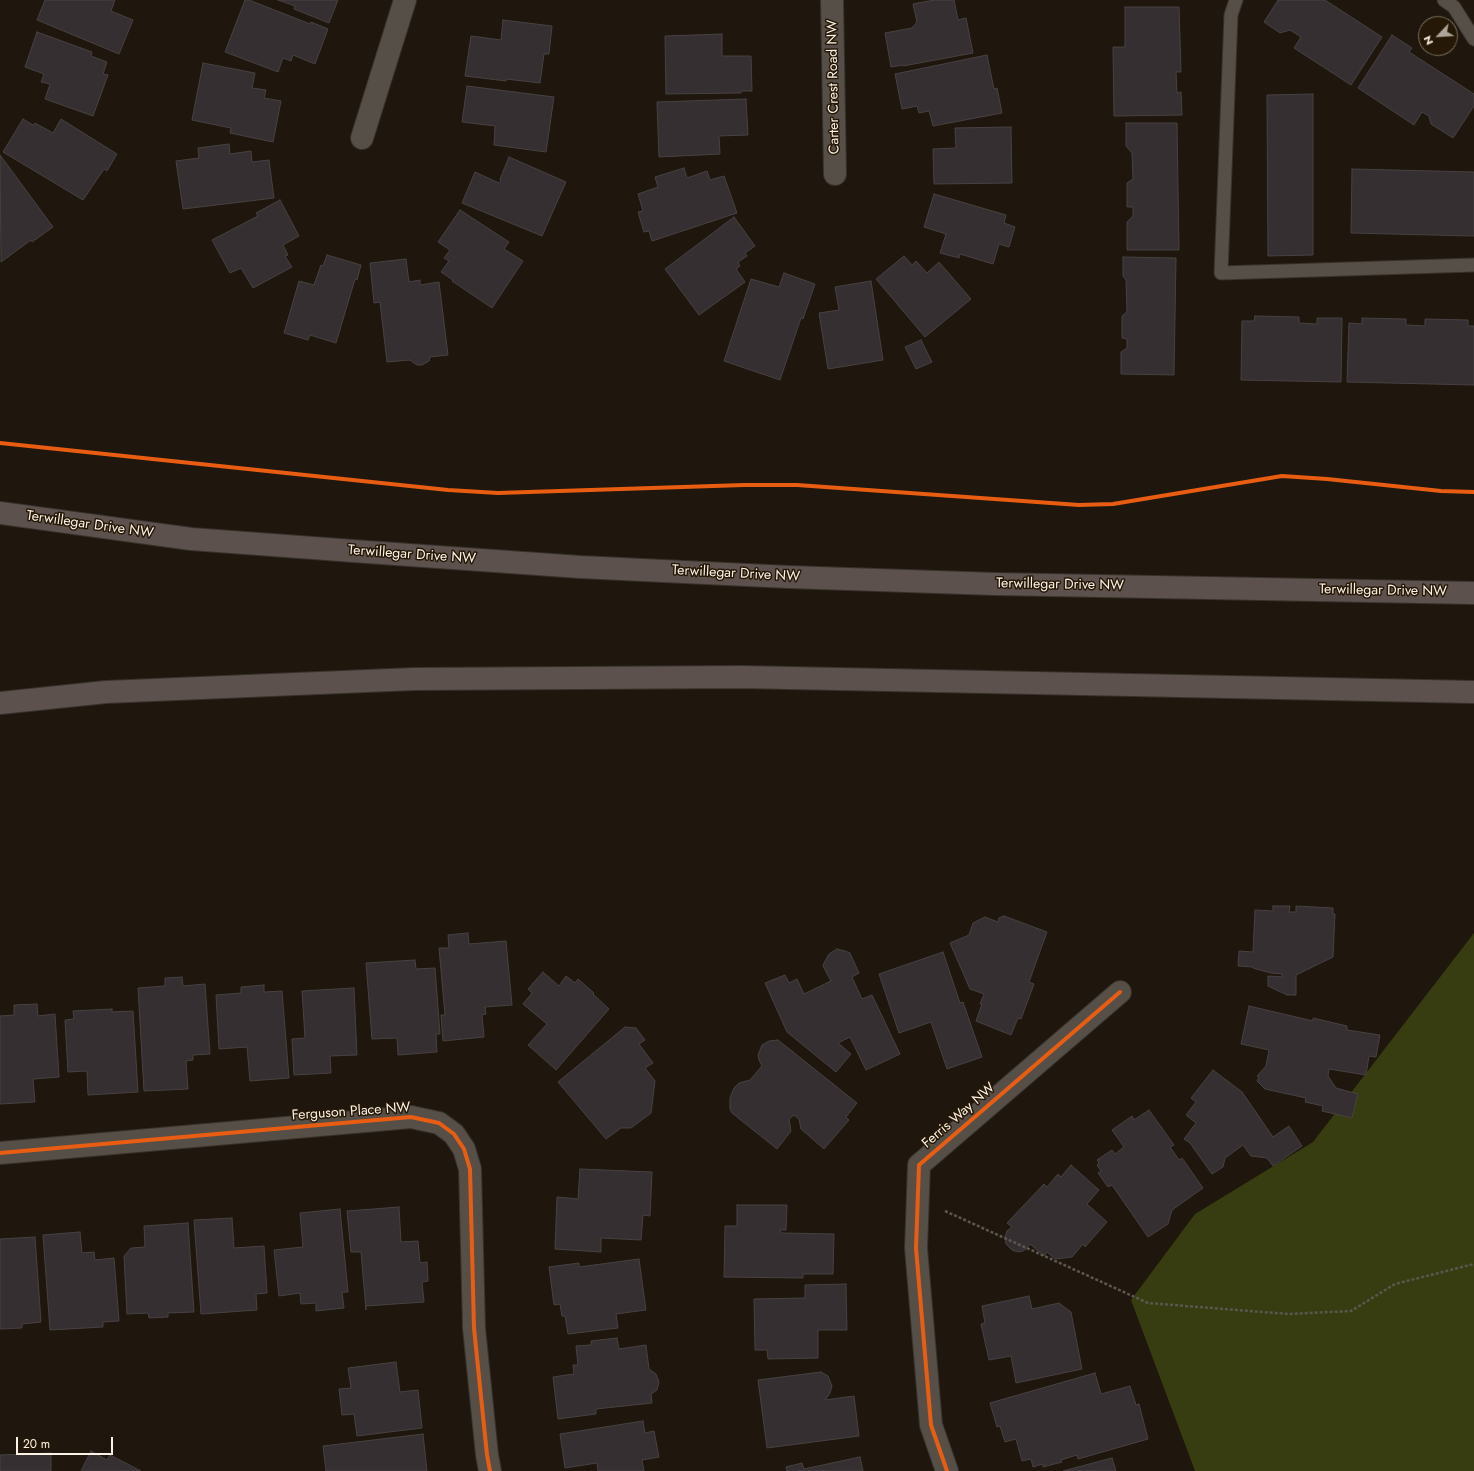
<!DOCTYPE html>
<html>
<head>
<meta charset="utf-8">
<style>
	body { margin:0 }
	#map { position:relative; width:1474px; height:1471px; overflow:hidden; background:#1f170d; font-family:Jost,sans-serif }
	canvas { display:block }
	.north { position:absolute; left:1418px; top:16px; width:40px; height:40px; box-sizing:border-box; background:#261806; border:1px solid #7c6f60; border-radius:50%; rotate:245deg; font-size:11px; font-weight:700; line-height:16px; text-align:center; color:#fcf2e6 }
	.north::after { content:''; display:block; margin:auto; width:14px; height:18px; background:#afa59a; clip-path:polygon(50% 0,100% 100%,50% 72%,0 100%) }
	.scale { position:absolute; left:16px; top:1437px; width:97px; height:18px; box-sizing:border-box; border:2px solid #fcf2e6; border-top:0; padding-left:5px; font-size:12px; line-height:14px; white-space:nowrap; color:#fcf2e6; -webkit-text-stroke:3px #261806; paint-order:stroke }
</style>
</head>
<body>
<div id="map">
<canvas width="1474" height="1471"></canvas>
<div class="north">N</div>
<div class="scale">20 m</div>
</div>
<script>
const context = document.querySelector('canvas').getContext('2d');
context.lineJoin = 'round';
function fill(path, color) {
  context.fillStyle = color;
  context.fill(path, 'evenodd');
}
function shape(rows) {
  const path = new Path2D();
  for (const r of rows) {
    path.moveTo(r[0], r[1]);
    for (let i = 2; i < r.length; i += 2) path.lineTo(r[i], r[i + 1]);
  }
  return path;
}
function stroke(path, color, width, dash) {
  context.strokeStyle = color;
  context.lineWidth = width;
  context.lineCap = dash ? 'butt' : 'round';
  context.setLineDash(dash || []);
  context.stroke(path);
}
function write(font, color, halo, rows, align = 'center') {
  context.font = font + ' Jost,sans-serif';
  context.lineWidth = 3;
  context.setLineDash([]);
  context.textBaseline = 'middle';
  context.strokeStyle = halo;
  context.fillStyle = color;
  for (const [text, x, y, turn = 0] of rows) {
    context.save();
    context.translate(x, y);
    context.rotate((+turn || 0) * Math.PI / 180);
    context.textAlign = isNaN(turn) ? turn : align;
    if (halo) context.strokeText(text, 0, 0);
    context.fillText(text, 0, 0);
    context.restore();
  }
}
fill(shape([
	[1474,933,1474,1471,1195,1471,1131,1300,1195,1214,1313,1142]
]), '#373d10');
const building = shape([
	[45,0,115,0,111,11,133,20,119,54,37,20,45,0],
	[245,0,249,0,310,24,311,22,328,29,315,64,293,55,291,61,283,58,278,72,225,52,245,0],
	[278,0,338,0,329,23,294,9,295,6,278,0],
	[934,0,954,0,958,20,966,18,973,53,903,66,903,65,891,67,885,33,912,28,917,22,913,4,934,0],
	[1278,0,1325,0,1382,37,1351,85,1294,48,1301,37,1290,30,1280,33,1264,22,1278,0],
	[1125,7,1179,7,1181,72,1176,72,1177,93,1181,92,1182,115,1114,116,1113,47,1125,47,1125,7],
	[503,20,552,26,549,54,544,54,540,83,506,79,506,81,465,76,471,36,501,40,503,20],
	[37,32,92,52,91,56,107,62,103,74,108,75,93,116,45,99,50,84,41,82,44,74,25,67,37,32],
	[722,34,722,56,751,56,752,91,741,91,741,93,666,94,665,36,722,34],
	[1392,35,1412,48,1409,52,1474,94,1474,106,1453,138,1431,124,1429,116,1422,112,1414,125,1358,88,1392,35],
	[987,55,994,89,997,88,1002,113,933,126,929,111,919,113,917,106,902,109,895,74,987,55],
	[203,63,255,73,252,88,266,90,264,98,281,101,273,142,230,133,231,128,192,120,203,63],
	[467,86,554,97,546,152,494,145,495,126,462,122,467,86],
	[1313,94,1313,255,1268,256,1267,95,1313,94],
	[746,99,748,135,719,136,720,154,659,157,657,102,746,99],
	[23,119,33,125,35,123,53,133,61,119,117,154,107,171,104,169,83,200,3,152,23,119],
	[1126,123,1177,123,1179,250,1127,250,1127,222,1133,216,1133,207,1127,207,1127,183,1133,179,1132,153,1126,146,1126,123],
	[1011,127,1012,183,934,184,933,149,956,148,955,128,1011,127],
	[229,144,230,154,251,151,252,162,269,160,274,198,183,209,176,161,199,158,198,148,229,144],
	[0,155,53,227,32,242,31,240,1,262,0,155],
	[509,157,566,182,542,236,462,203,475,172,499,183,501,180,500,179,509,157],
	[684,168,687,178,707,171,710,180,724,176,737,213,652,241,649,231,644,232,638,212,643,211,638,194,658,187,655,177,684,168],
	[1352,169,1474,172,1474,236,1351,233,1352,169],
	[934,194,1006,215,1004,223,1015,227,1009,247,999,244,993,264,960,254,959,258,940,253,946,234,924,227,934,194],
	[280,200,299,236,283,245,288,255,285,256,292,267,253,288,241,268,230,273,212,240,258,216,256,213,280,200],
	[460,210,509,242,504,249,523,261,492,308,452,281,453,280,441,272,449,261,444,258,450,250,438,242,460,210],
	[734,217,755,246,745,253,747,256,738,262,740,266,736,269,745,282,699,315,665,269,734,217],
	[327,255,361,265,357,280,355,279,336,343,310,335,308,340,284,333,299,281,314,285,321,265,323,266,327,255],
	[904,256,912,265,916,261,927,273,939,262,971,299,925,337,876,279,904,256],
	[1123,257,1176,258,1174,375,1121,374,1121,352,1127,348,1127,339,1122,338,1122,316,1127,312,1126,280,1123,276,1123,257],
	[406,259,409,282,420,280,420,285,439,282,448,355,430,357,429,361,422,365,417,365,410,360,387,362,380,302,374,303,370,263,406,259],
	[784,273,815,284,803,319,801,318,780,380,724,361,751,279,779,287,784,273],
	[871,281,883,360,828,369,819,313,839,310,835,287,871,281],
	[1255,316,1299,317,1299,323,1317,324,1317,318,1342,318,1341,382,1241,380,1242,321,1254,321,1255,316],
	[1362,318,1406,319,1406,325,1425,326,1425,319,1468,320,1468,326,1474,326,1474,385,1347,382,1349,323,1362,324,1362,318],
	[921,340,932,362,916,369,905,347,921,340],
	[1273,906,1290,906,1289,912,1296,912,1296,906,1333,908,1333,914,1335,914,1333,957,1296,975,1296,995,1287,995,1268,986,1268,976,1282,977,1282,974,1271,973,1253,968,1253,967,1238,966,1239,951,1253,952,1255,910,1273,911,1273,906],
	[1004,916,1047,932,1029,982,1034,984,1021,1019,1018,1018,1011,1035,976,1021,982,1004,980,1004,984,994,970,989,950,943,969,935,973,923,985,917,998,922,999,918,1004,916],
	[468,933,469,944,506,941,512,1005,485,1007,486,1014,482,1015,484,1037,443,1041,441,1015,445,1015,439,948,449,948,448,935,468,933],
	[837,949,845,951,850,953,859,973,852,977,862,999,872,995,900,1054,866,1070,850,1037,838,1043,851,1054,836,1072,787,1032,765,983,785,975,789,983,797,979,804,994,831,981,823,966,824,963,829,954,837,949],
	[943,952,960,1003,963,1002,982,1057,947,1069,931,1022,899,1033,879,974,943,952],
	[415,960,416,969,435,968,440,1034,436,1034,437,1052,398,1055,397,1038,372,1039,366,963,415,960],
	[543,972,559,986,566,976,575,983,578,979,594,993,593,994,609,1009,556,1070,528,1045,547,1024,523,1004,532,993,528,989,543,972],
	[182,977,183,986,205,984,210,1054,193,1055,193,1060,186,1061,188,1089,144,1091,138,988,165,986,165,978,182,977],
	[264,985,264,992,282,991,289,1078,250,1081,247,1047,219,1049,216,995,241,993,241,987,264,985],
	[354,988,357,1055,330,1056,331,1073,294,1075,292,1039,305,1038,302,991,354,988],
	[37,1004,38,1016,55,1014,59,1077,33,1079,35,1102,0,1104,0,1016,14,1015,14,1005,37,1004],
	[1249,1006,1313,1021,1313,1018,1347,1026,1347,1030,1380,1035,1376,1057,1369,1056,1366,1075,1329,1069,1328,1076,1336,1088,1358,1094,1352,1118,1322,1111,1323,1106,1305,1102,1306,1098,1265,1089,1257,1081,1259,1077,1257,1076,1266,1066,1269,1050,1241,1044,1249,1006],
	[112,1009,112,1012,133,1011,138,1092,88,1095,87,1071,68,1072,65,1020,74,1019,73,1011,112,1009],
	[625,1027,636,1028,645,1040,639,1044,653,1063,645,1068,655,1081,651,1113,631,1128,621,1128,606,1139,558,1082,625,1027],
	[778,1040,857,1103,846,1117,849,1120,824,1149,801,1129,799,1119,794,1115,789,1119,791,1131,777,1149,732,1113,730,1109,730,1098,734,1088,739,1083,750,1080,762,1066,759,1060,758,1055,762,1045,769,1041,778,1040],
	[1213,1070,1242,1092,1273,1137,1289,1126,1302,1146,1273,1166,1267,1158,1251,1156,1243,1145,1225,1158,1223,1167,1212,1174,1190,1143,1184,1139,1196,1123,1186,1115,1196,1102,1191,1098,1213,1070],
	[1149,1110,1174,1145,1170,1147,1179,1160,1182,1158,1203,1188,1172,1210,1168,1224,1148,1237,1112,1185,1108,1187,1098,1173,1101,1171,1097,1165,1099,1163,1097,1160,1112,1150,1115,1154,1124,1147,1112,1130,1132,1116,1134,1120,1149,1110],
	[1071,1165,1099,1190,1087,1204,1107,1222,1085,1247,1083,1244,1072,1257,1055,1259,1047,1252,1044,1256,1030,1244,1027,1248,1023,1251,1018,1252,1012,1250,1006,1244,1005,1237,1007,1231,1012,1227,1007,1223,1044,1184,1047,1187,1058,1174,1061,1177,1071,1165],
	[580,1169,652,1172,650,1216,643,1215,641,1240,601,1238,601,1252,555,1249,557,1197,578,1199,580,1169],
	[737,1205,787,1205,786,1230,780,1230,781,1233,834,1234,833,1274,803,1274,803,1278,724,1277,725,1226,737,1226,737,1205],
	[399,1207,401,1242,418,1241,420,1263,427,1262,428,1281,422,1282,424,1302,366,1306,366,1310,361,1252,351,1252,347,1211,399,1207],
	[340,1209,348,1292,342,1292,344,1308,316,1311,316,1303,301,1304,300,1293,279,1296,274,1250,303,1247,300,1213,340,1209],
	[232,1218,234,1248,264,1246,267,1293,256,1294,257,1310,201,1314,194,1220,232,1218],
	[188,1223,194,1312,168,1313,168,1317,149,1318,148,1313,127,1314,124,1256,131,1248,145,1247,144,1226,188,1223],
	[80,1232,82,1253,94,1252,95,1260,114,1258,119,1321,103,1322,103,1327,50,1330,43,1235,80,1232],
	[35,1237,41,1322,22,1324,22,1328,0,1329,0,1239,35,1237],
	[639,1259,646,1310,616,1314,618,1328,568,1334,565,1316,562,1316,560,1304,554,1305,549,1267,579,1263,579,1267,639,1259],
	[846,1284,847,1330,818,1330,818,1358,768,1359,767,1350,755,1350,754,1299,805,1298,805,1285,846,1284],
	[1029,1296,1032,1309,1059,1303,1071,1312,1082,1369,1016,1383,1011,1356,989,1360,981,1324,985,1323,982,1306,1029,1296],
	[617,1338,619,1349,646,1345,649,1369,656,1374,659,1382,657,1390,651,1394,652,1403,596,1409,596,1414,558,1419,553,1377,574,1374,573,1365,578,1365,576,1346,591,1345,591,1341,617,1338],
	[396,1362,400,1392,418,1390,422,1428,357,1436,354,1414,342,1415,339,1389,351,1388,348,1368,396,1362],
	[821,1372,828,1376,832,1386,830,1393,825,1400,854,1396,859,1436,767,1448,758,1380,821,1372],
	[1095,1373,1101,1394,1130,1386,1136,1405,1139,1404,1148,1439,1078,1459,1077,1455,1061,1460,1062,1462,1043,1467,1043,1464,1033,1467,1031,1459,1022,1461,1016,1439,1005,1442,1000,1426,997,1427,990,1403,1095,1373],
	[643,1421,645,1433,654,1431,659,1457,642,1460,644,1471,598,1471,597,1463,565,1468,560,1434,643,1421],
	[423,1434,427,1471,326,1471,323,1446,423,1434],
	[91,1451,107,1460,110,1455,141,1471,81,1471,91,1451],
	[51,1453,51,1471,0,1471,0,1455,51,1453],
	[860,1457,863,1471,787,1471,786,1467,802,1463,804,1469,860,1457],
	[1112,1458,1116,1471,1063,1471,1112,1458]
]);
fill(building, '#362f32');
stroke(building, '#474242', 1);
const service = shape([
	[1236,0,1231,15,1221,273,1474,265],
	[1444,0,1454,7,1474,39]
]);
const minor = shape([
	[832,0,835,174],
	[362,138,405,0],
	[0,1153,411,1117,439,1123,454,1134,464,1149,470,1169,474,1328,487,1455,490,1471],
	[947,1471,931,1425,916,1248,919,1165,1120,992]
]);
const primary = shape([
	[0,513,191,539,367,552,580,567,789,577,995,584,1474,593],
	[0,703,106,692,414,679,741,677,1474,692]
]);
stroke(service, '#38322c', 15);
stroke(minor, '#38322c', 24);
stroke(primary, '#38322c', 24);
stroke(shape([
	[945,1211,1148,1303,1288,1314,1351,1311,1395,1284,1474,1264]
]), '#5b564e', 2.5, [3, 2]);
stroke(service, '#564f48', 13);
stroke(minor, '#564f48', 22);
stroke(primary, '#5d514d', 22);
stroke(shape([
	[0,443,448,490,498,493,744,485,797,485,1079,505,1113,504,1282,476,1327,479,1441,491,1474,492],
	[0,1153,411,1117,439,1123,454,1134,464,1149,470,1169,474,1328,487,1455,490,1471],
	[947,1471,931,1425,916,1248,919,1165,1120,992]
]), '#e95d12', 4);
write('14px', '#fcf2e6', '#261806', [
	["Carter Crest Road NW",834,87,-91],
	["Terwillegar Drive NW",90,525,8],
	["Terwillegar Drive NW",412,555,4],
	["Terwillegar Drive NW",736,574,3],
	["Terwillegar Drive NW",1060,585,1],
	["Terwillegar Drive NW",1383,591,1],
	["Ferguson Place NW",351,1112,-4],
	["Ferris Way NW",959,1116,-41]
]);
</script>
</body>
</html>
